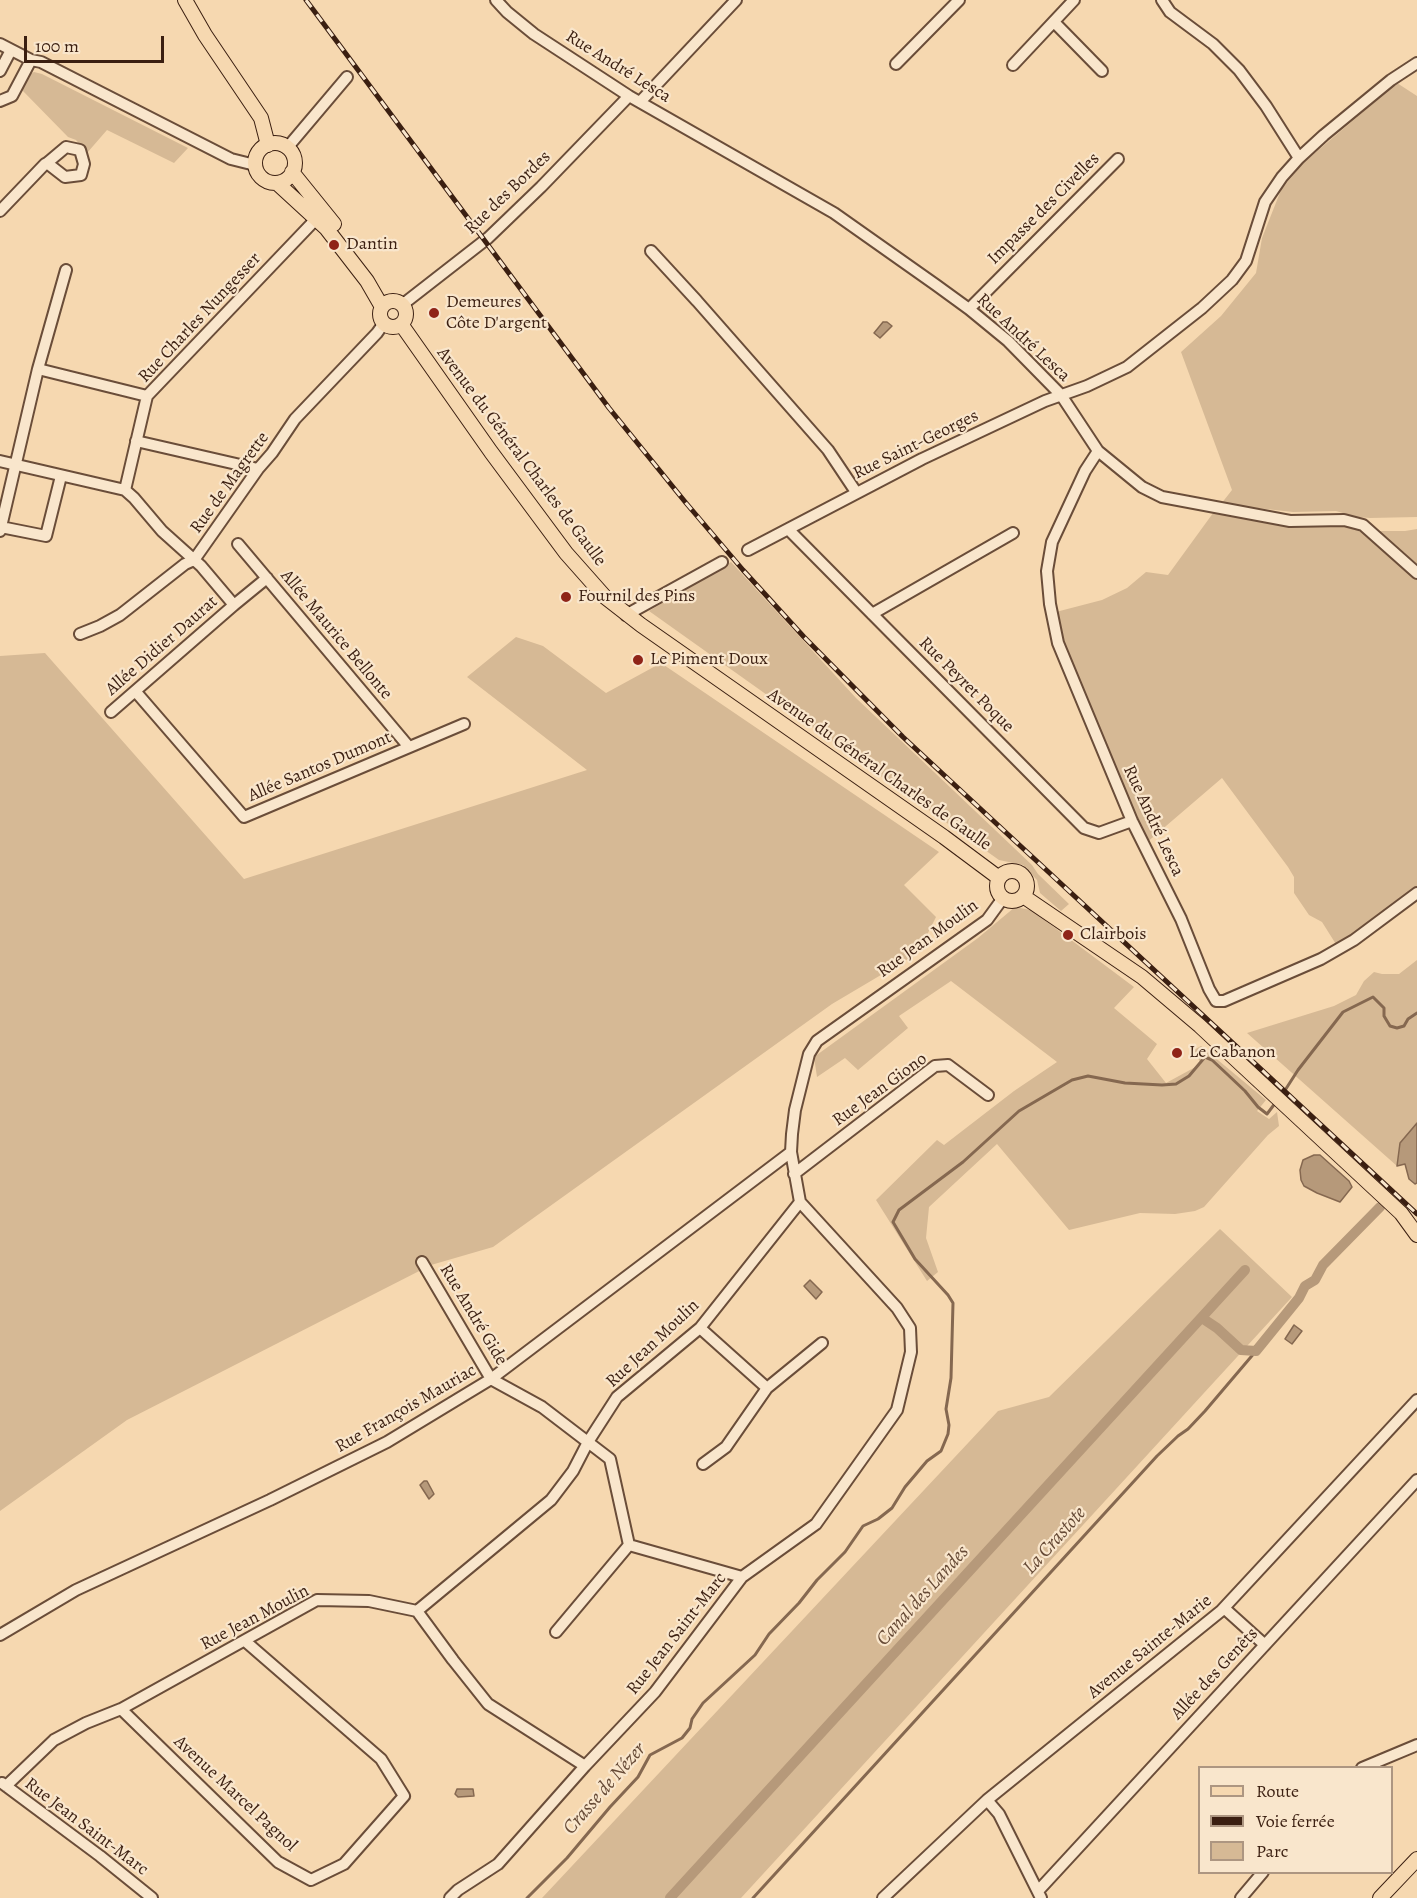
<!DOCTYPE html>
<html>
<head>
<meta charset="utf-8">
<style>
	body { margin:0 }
	#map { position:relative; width:1417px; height:1898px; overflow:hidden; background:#f6d8b0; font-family:Alegreya,serif }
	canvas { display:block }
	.legend { position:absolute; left:1198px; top:1766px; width:195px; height:108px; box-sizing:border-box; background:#f9e6cc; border:2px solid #ad9681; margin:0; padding:8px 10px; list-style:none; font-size:18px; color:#3b1f11 }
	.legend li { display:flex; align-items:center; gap:12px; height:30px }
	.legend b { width:30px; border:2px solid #ad9681 }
	.scale { position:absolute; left:24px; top:36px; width:140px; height:27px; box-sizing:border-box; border:3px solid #3b1f11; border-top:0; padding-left:8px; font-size:18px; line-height:21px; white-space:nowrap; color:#3b1f11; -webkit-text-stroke:4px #f9e6cc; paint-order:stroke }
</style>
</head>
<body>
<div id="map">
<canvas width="1417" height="1898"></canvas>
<ul class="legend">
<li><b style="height:8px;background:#f6d8b0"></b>Route</li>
<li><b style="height:8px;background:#3b1f11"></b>Voie ferrée</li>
<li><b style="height:16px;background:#d6b995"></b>Parc</li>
</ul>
<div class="scale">100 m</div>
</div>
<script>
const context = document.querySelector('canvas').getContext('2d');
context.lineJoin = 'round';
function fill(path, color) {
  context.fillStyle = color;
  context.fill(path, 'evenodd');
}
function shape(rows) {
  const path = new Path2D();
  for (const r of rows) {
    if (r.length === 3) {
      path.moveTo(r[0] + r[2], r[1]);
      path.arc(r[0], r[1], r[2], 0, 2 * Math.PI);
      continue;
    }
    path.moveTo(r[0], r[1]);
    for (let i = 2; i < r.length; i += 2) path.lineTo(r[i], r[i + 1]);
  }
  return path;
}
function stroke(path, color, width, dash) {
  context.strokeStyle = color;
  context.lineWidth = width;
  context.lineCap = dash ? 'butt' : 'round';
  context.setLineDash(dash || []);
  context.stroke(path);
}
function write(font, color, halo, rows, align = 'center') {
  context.font = font + ' Alegreya,serif';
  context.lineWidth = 4.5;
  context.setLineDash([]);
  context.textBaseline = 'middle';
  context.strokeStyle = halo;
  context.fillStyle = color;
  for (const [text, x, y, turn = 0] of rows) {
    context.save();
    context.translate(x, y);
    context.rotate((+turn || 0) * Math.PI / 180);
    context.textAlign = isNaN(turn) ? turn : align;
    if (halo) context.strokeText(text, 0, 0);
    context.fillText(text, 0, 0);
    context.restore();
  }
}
fill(shape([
	[34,72,42,74,188,148,174,163,107,130,87,153,76,140,68,137,22,90,28,76],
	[1397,83,1417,96,1417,517,1370,518,1357,517,1336,511,1293,512,1221,504,1232,490,1181,352,1221,316,1256,273,1262,238,1281,190,1302,164],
	[1216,509,1363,525,1417,573,1417,893,1339,949,1322,922,1309,915,1294,893,1294,877,1288,867,1222,778,1145,844,1132,821,1052,613,1102,600,1127,588,1146,572,1168,575],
	[1417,529,1417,569,1376,531,1405,531],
	[731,562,856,698,1032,865,1038,874,1069,904,1061,911,1040,893,1037,880,1023,865,999,860,649,611],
	[516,637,543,646,606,693,661,663,939,852,904,885,936,917,918,953,832,1004,493,1247,431,1265,127,1420,0,1511,0,656,45,653,244,879,587,770,467,677],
	[1015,907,1031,910,1134,987,1114,1008,1157,1044,1147,1059,1166,1083,1201,1064,1194,1050,1201,1046,1266,1100,1257,1111,1269,1119,1277,1112,1279,1126,1268,1135,1204,1207,1195,1211,1175,1214,1140,1213,1069,1230,997,1144,929,1207,926,1238,938,1272,927,1281,876,1200,937,1140,944,1145,1014,1091,1057,1062,951,981,899,1016,908,1028,858,1070,845,1058,817,1077,814,1057,978,938],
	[1417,960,1417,1123,1400,1143,1397,1166,1247,1033,1334,1006,1356,995,1364,981,1374,972,1382,974,1399,974],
	[1220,1229,1292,1297,741,1898,542,1898,998,1411,1049,1397]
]), '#d6b995');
const water = shape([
	[883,322,887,322,892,326,880,338,874,333,883,322],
	[1417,1123,1417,1183,1415,1184,1409,1179,1405,1164,1397,1166,1400,1143,1417,1123],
	[1314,1155,1320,1155,1349,1181,1352,1187,1340,1202,1317,1193,1304,1186,1301,1180,1300,1170,1303,1160,1314,1155],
	[810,1280,822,1292,816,1299,804,1286,810,1280],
	[1294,1325,1302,1331,1292,1344,1285,1339,1294,1325],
	[424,1481,427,1481,434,1494,429,1499,420,1485,424,1481],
	[457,1789,473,1789,474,1796,458,1797,455,1794,457,1789]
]);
fill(water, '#b6997a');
stroke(water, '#856850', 1.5);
stroke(shape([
	[1282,1095,1298,1070,1343,1012,1373,997,1384,1008,1384,1016,1390,1026,1397,1028,1404,1026,1408,1019,1417,1013],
	[527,1898,567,1858,610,1807,638,1777,650,1755,682,1738,690,1728,692,1719,703,1703,755,1655,769,1634,799,1603,817,1580,845,1552,863,1526,878,1519,892,1508,905,1487,927,1461,941,1451,948,1434,949,1425,946,1409,951,1378,953,1303,948,1295,915,1259,893,1222,899,1210,963,1162,1019,1111,1072,1080,1088,1076,1125,1083,1162,1085,1176,1084,1189,1076,1205,1057,1212,1060,1227,1074,1245,1091,1258,1107,1267,1114,1276,1102],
	[753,1898,1157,1456,1178,1436,1188,1429,1205,1411,1256,1351]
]), '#856850', 3);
stroke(shape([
	[1202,1318,1217,1328,1241,1350,1256,1351,1299,1298,1305,1286,1315,1280,1323,1265,1380,1207],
	[670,1898,1245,1270]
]), '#b6997a', 10);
const minor = shape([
	[496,0,507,12,534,34,629,96,834,213,936,285,969,309,1008,341,1061,395,1098,451,1085,471,1052,542,1047,571,1050,604,1058,643,1132,821,1181,919,1209,989,1216,1001,1224,1001,1321,959,1354,940,1417,893],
	[1162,0,1170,12,1213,44,1239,70,1266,106,1299,158],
	[1054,22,1102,71],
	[0,44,31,60,41,62,231,159,255,165],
	[896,64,959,0],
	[1013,65,1074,0],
	[0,71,11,50],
	[0,101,12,96,31,60],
	[640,102,736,0],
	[287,148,347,77],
	[0,211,45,164,47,163,66,147,80,150,84,164,81,175,65,177,47,163],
	[651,251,697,301,828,450,856,492],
	[402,305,488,238,541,187,629,96],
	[969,309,1118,159],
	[38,369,147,396],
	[136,441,258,469],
	[1098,451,1142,487,1162,497,1290,521,1344,520,1363,525,1417,573],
	[0,461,125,490,134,498,162,531,201,566,234,605,267,578],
	[125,490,147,396,317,218],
	[1,527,46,536,61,476],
	[788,529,1084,828,1099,833,1132,821],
	[0,531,38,369,66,270],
	[238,544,409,747],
	[748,550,922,459,1045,401,1087,386,1127,367,1202,308,1232,280,1246,261,1265,202,1282,177,1299,158,1324,135,1391,80,1417,63],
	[872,614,1013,533],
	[626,615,722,562],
	[80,634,100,626,120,615,185,564,194,560,258,469,272,453,295,419,377,333,384,323],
	[136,692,244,817,464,724],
	[111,712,234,605],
	[794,1174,935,1066,948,1065,988,1095],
	[422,1262,491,1379,542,1407,610,1459,629,1545,742,1577],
	[700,1328,767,1388],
	[703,1464,726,1447,767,1388,822,1343],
	[1224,1608,1265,1645],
	[417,1611,453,1660,488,1704,585,1766],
	[556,1632,629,1545],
	[0,1635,76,1590,270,1500,387,1442,491,1379,791,1152],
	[121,1709,278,1862,311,1880,344,1864,404,1796,381,1759,245,1641],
	[1362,1768,1417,1745],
	[2,1783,100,1856,152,1898],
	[6,1786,54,1740,86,1723,121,1709,317,1600,369,1601,417,1611,551,1500,573,1471,588,1442,617,1397,700,1328,800,1202,791,1152,792,1134,795,1110,809,1054,817,1041,987,920,1003,898],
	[987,1800,999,1814,1041,1898],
	[1038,1891,1417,1480],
	[450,1898,458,1890,498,1864,585,1766,655,1692,742,1577,816,1524,897,1410,911,1352,910,1328,897,1308,800,1202],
	[883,1898,987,1800,1221,1611,1417,1400],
	[1241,1898,1263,1872]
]);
const major = shape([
	[185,0,205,35,261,118,268,145],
	[275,163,20],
	[292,172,334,224],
	[277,183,326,228,367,281,382,307],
	[393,314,13],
	[401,324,491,452,566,553,605,597,641,625,944,837,999,878],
	[1012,886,15],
	[1023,896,1142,977,1200,1026,1401,1213,1417,1235],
	[1380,1898,1417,1859]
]);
stroke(minor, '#6a4d39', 14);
stroke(major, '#3b1f11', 16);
stroke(minor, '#f9e6cc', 10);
stroke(major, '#f6d8b0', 14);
const rail = shape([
	[306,0,609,408,686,503,743,570,804,637,903,737,1417,1214]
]);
stroke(rail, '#3b1f11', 5);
stroke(rail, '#f9e6cc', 3, [9]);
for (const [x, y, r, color] of [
	[334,245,6,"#8f2418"],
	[434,313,6,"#8f2418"],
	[566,597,6,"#8f2418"],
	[638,660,6,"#8f2418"],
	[1068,935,6,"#8f2418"],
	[1177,1053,6,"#8f2418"]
]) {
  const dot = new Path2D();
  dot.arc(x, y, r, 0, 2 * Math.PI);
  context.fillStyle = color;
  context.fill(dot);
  stroke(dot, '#f9e6cc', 2);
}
write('18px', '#3b1f11', '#f9e6cc', [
	["Rue André Lesca",618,67,32],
	["Rue des Bordes",508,193,-44],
	["Impasse des Civelles",1044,209,-45],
	["Rue Charles Nungesser",200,318,-47],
	["Rue André Lesca",1023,338,43],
	["Rue Saint-Georges",916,445,-26],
	["Avenue du Général Charles de Gaulle",521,457,53],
	["Rue de Magrette",230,483,-54],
	["Allée Maurice Bellonte",336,635,50],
	["Allée Didier Daurat",162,646,-41],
	["Rue Peyret Poque",966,685,45],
	["Allée Santos Dumont",320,767,-23],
	["Avenue du Général Charles de Gaulle",879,770,35],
	["Rue André Lesca",1153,821,65],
	["Rue Jean Moulin",928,939,-36],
	["Rue Jean Giono",880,1090,-36],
	["Rue André Gide",473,1315,59],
	["Rue Jean Moulin",653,1344,-43],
	["Rue François Mauriac",406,1409,-30],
	["Rue Jean Moulin",255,1618,-28],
	["Rue Jean Saint-Marc",677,1634,-52],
	["Avenue Sainte-Marie",1150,1647,-39],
	["Allée des Genêts",1215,1674,-47],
	["Avenue Marcel Pagnol",235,1794,43],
	["Rue Jean Saint-Marc",86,1827,37]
]);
write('18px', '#3b1f11', '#f9e6cc', [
	["Dantin",346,245],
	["Demeures",446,303],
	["Côte D'argent",446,324],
	["Fournil des Pins",578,597],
	["Le Piment Doux",650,660],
	["Clairbois",1080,935],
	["Le Cabanon",1189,1053]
], 'left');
write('italic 20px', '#664a36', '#f9e6cc', [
	["La Crastote",1055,1541,-48],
	["Canal des Landes",923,1596,-48],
	["Crasse de Nézer",605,1789,-49]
]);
</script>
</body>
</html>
